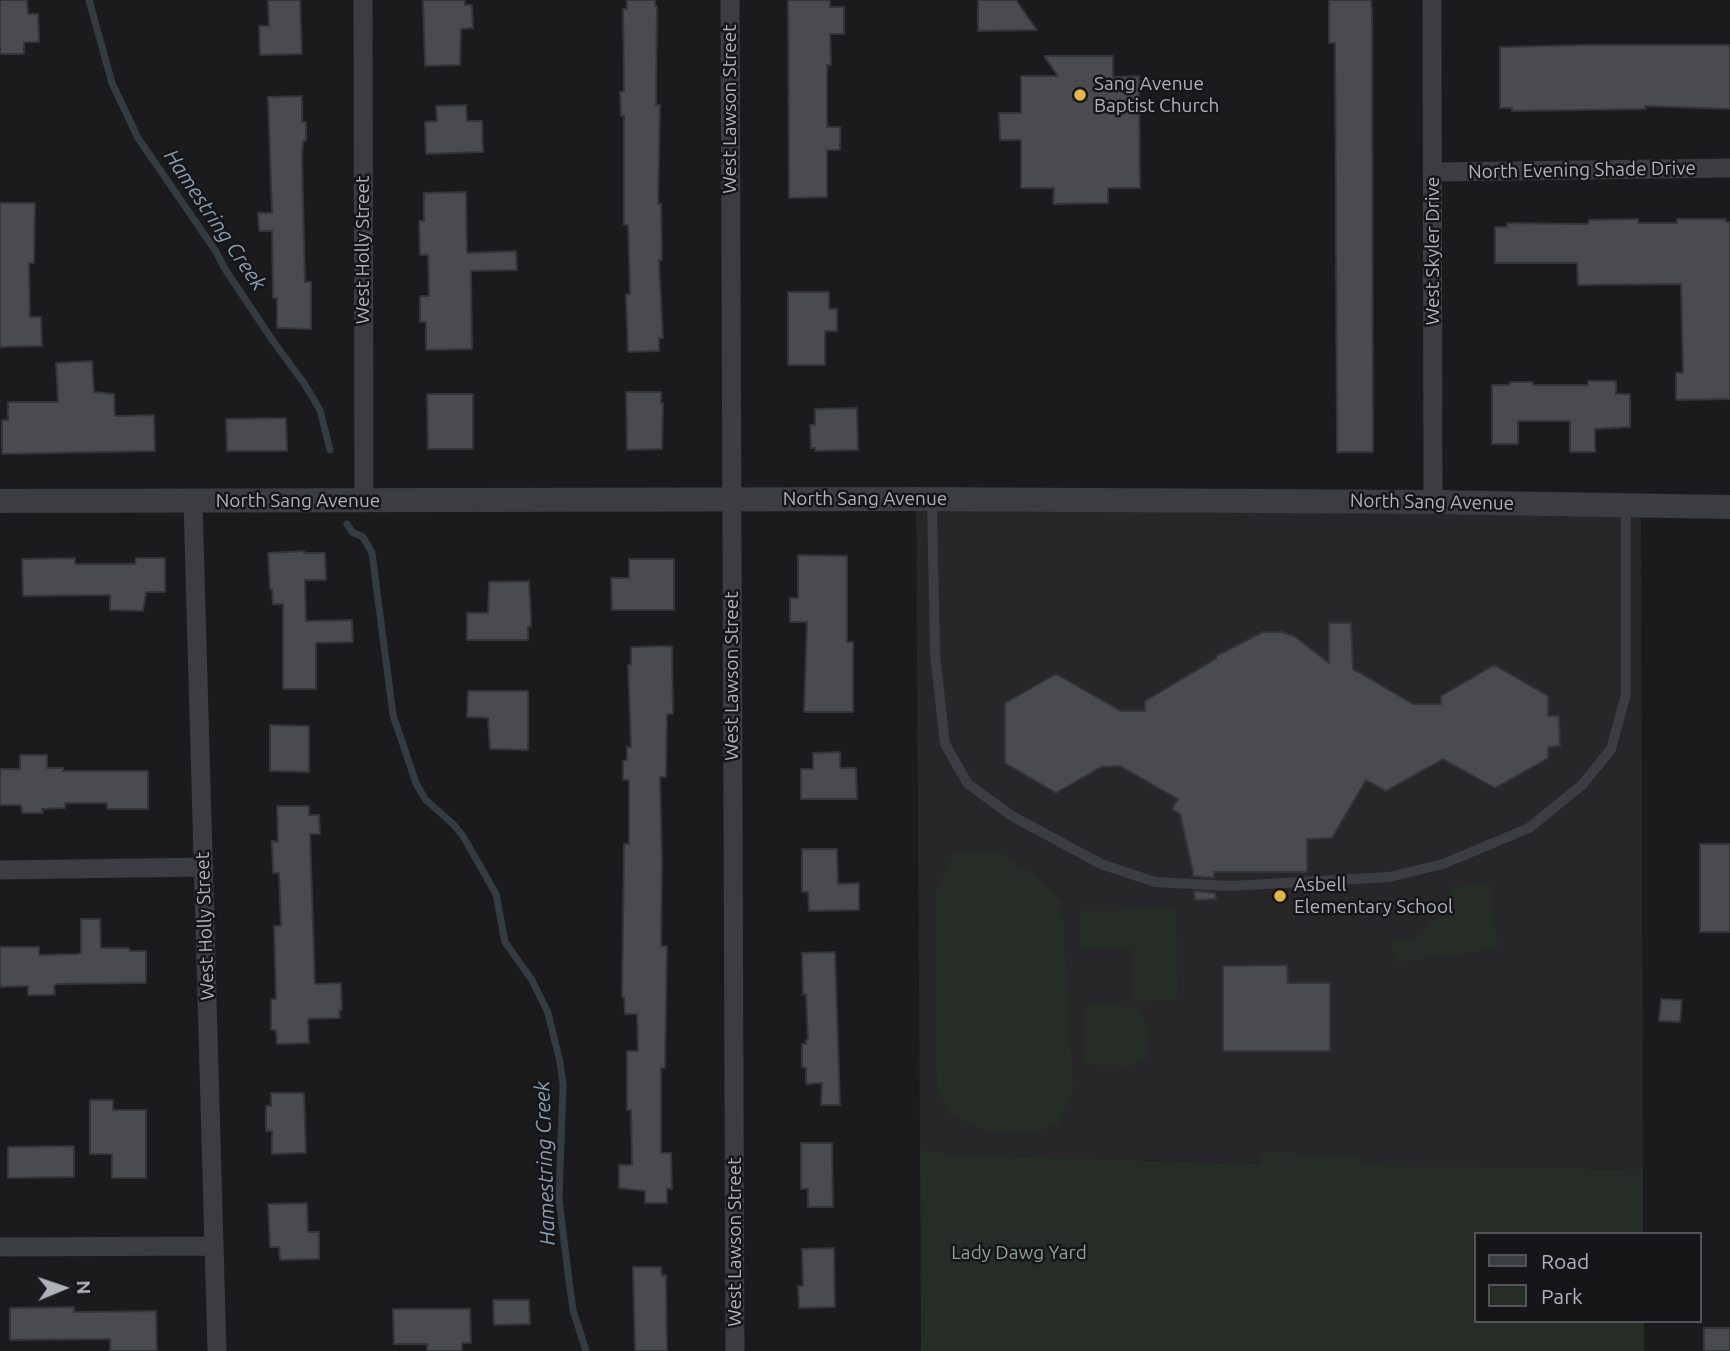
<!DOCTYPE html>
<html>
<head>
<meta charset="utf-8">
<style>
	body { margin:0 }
	#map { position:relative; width:1730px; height:1351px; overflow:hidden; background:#1b1b1d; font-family:Ubuntu,sans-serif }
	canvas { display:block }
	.legend { position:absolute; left:1474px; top:1232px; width:228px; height:91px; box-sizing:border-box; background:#161618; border:2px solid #535459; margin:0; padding:9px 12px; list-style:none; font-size:21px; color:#afb2bb }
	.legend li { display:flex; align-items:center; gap:14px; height:35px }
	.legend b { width:35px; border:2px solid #535459 }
	.north { position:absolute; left:28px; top:1253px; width:70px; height:70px; -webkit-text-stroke:5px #161618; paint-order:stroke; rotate:88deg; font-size:19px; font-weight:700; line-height:28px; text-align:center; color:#afb2bb }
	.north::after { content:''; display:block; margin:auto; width:24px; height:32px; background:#afb2bb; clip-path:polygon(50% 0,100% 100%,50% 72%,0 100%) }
</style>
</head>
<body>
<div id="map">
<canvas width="1730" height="1351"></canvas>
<ul class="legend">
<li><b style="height:9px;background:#3c3d42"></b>Road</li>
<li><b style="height:19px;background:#252d26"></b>Park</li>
</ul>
<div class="north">N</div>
</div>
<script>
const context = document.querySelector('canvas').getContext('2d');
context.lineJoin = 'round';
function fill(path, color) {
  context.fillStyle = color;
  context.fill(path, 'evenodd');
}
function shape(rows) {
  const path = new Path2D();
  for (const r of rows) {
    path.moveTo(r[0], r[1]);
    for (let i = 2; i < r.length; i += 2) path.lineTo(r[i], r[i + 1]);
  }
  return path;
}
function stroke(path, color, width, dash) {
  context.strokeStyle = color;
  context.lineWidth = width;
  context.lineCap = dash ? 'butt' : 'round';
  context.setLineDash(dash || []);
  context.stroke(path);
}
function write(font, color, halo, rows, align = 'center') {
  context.font = font + ' Ubuntu,sans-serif';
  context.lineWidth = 5;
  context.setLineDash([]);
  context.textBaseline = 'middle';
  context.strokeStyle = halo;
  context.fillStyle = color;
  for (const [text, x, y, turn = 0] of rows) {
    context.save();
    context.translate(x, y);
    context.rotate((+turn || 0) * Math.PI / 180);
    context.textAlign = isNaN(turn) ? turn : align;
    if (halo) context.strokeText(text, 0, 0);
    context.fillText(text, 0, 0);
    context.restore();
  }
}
fill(shape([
	[916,499,1641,507,1643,1169,1392,1166,1345,1163,1268,1164,968,1155,920,1150]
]), '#27272a');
fill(shape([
	[995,850,1035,875,1062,903,1073,1087,1059,1125,1024,1134,981,1129,951,1115,937,1090,936,894,954,852],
	[1489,884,1498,949,1395,962,1392,942,1418,939,1432,921,1452,912,1450,887],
	[1176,909,1178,1000,1134,1001,1132,949,1081,950,1080,911],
	[1091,1005,1138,1007,1149,1032,1145,1060,1129,1066,1084,1064,1084,1011],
	[920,1150,968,1155,1261,1164,1261,1152,1350,1155,1369,1164,1392,1166,1643,1169,1643,1234,1476,1234,1476,1321,1644,1321,1644,1351,921,1351]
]), '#252d26');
stroke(shape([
	[89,0,112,83,138,138,215,250,225,269,273,341,304,383,320,410,330,450],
	[347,524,352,532,363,537,372,553,393,715,416,783,425,799,453,824,463,836,496,894,505,942,532,980,548,1013,560,1062,563,1085,559,1199,568,1273,573,1310,586,1351]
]), '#343c42', 7);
const building = shape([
	[0,0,27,0,28,14,38,14,39,42,24,42,24,54,0,54,0,0],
	[268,0,300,0,302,54,260,55,259,26,269,26,268,0],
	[423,0,465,0,465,5,472,5,473,28,461,29,460,65,425,66,423,0],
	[627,0,655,0,655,6,657,6,656,105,660,105,658,204,661,204,662,260,659,260,663,338,659,338,659,351,628,352,626,298,626,294,630,294,628,225,624,225,624,116,621,116,620,92,624,91,623,9,627,9,627,0],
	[788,0,830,0,830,7,844,7,844,34,830,34,831,65,827,65,827,127,840,127,840,150,827,150,827,197,789,198,788,0],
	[978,0,1016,0,1037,30,978,31,978,0],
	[1329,0,1371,0,1372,10,1373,452,1337,452,1335,43,1329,43,1329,0],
	[1584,45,1730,45,1730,109,1645,106,1646,109,1512,111,1512,108,1500,108,1500,47,1584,45],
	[1044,56,1113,56,1113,77,1139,76,1140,188,1108,188,1108,203,1053,204,1054,188,1021,188,1021,140,1000,140,999,113,1021,113,1021,76,1058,76,1044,56],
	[302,96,302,122,306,122,306,141,303,141,302,158,305,282,311,282,311,329,277,328,277,298,273,298,272,231,259,231,258,213,272,213,268,97,302,96],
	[466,105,467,121,482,121,483,152,426,154,425,122,437,121,436,106,466,105],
	[466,192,467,253,516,251,517,270,471,271,472,349,426,350,426,322,420,322,420,296,429,296,428,255,420,255,419,221,424,221,424,193,466,192],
	[0,203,35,203,34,263,29,263,30,317,41,317,42,346,0,347,0,203],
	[1638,219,1638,223,1677,223,1677,219,1726,219,1726,222,1730,222,1730,399,1676,400,1676,373,1683,373,1681,284,1578,285,1577,263,1495,263,1495,227,1507,227,1507,223,1588,224,1589,220,1638,219],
	[788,292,829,292,829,309,837,309,837,331,825,331,825,365,788,365,788,292],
	[92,361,94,392,114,394,115,416,154,415,155,451,2,454,2,420,8,420,8,402,58,402,56,363,92,361],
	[1588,381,1616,381,1616,394,1630,394,1630,427,1595,429,1595,452,1570,452,1570,421,1518,421,1518,444,1492,444,1492,385,1508,385,1511,382,1533,382,1533,385,1588,385,1588,381],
	[626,392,661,392,661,403,663,403,662,449,627,450,626,392],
	[427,394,473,394,473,449,428,449,427,394],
	[857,408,858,450,815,451,815,448,811,448,810,425,815,425,815,409,857,408],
	[286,418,287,451,227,451,226,419,286,418],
	[304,551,304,553,325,553,326,580,305,580,306,621,352,620,353,642,316,643,316,689,283,689,283,604,273,604,272,589,270,589,268,553,304,551],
	[798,555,847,556,847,642,853,642,853,712,804,712,807,622,790,622,790,598,798,598,798,555],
	[75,558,75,564,135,564,136,558,165,558,165,592,146,592,143,611,110,610,110,595,23,596,22,559,75,558],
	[629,559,674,559,674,610,612,610,611,578,629,578,629,559],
	[529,581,531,617,531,627,528,627,528,640,467,640,467,613,488,613,489,582,529,581],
	[1329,623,1351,623,1353,669,1413,704,1441,704,1441,696,1494,665,1548,696,1548,716,1559,716,1560,746,1548,747,1548,758,1495,788,1443,759,1386,791,1366,780,1332,838,1307,839,1307,872,1214,872,1214,878,1192,876,1193,872,1180,814,1172,809,1178,799,1120,766,1101,767,1056,793,1005,763,1005,703,1056,674,1121,711,1145,711,1145,701,1217,658,1216,656,1263,632,1282,632,1294,636,1329,663,1329,623],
	[669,646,672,647,673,714,667,714,666,777,660,777,662,864,661,946,667,946,665,1068,661,1068,661,1153,671,1153,672,1189,667,1189,667,1203,645,1203,645,1191,619,1188,619,1165,632,1165,631,1110,627,1110,627,1051,638,1051,637,1014,625,1014,624,997,622,997,624,844,629,844,629,780,623,780,623,761,627,760,627,747,631,747,628,665,631,665,631,647,669,646],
	[468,691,528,691,528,750,490,749,488,718,467,717,468,691],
	[270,725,309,726,309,772,270,771,270,725],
	[840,752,840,768,856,768,857,799,801,799,801,769,813,769,813,753,840,752],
	[20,755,47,755,47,768,63,768,63,771,148,771,148,809,107,809,107,803,65,803,65,808,42,809,43,813,22,813,21,805,0,805,0,769,20,769,20,755],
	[277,806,309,806,309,815,319,815,320,834,310,834,315,984,341,983,342,1010,339,1010,340,1018,308,1019,309,1043,277,1044,276,1030,271,1030,271,999,276,999,274,926,281,926,279,873,273,873,272,841,278,842,277,806],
	[1700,844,1730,844,1730,932,1700,932,1700,844],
	[802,849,837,849,838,884,859,883,859,910,809,911,808,892,802,892,802,849],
	[1194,891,1215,893,1216,899,1195,900,1194,891],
	[81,919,100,919,101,948,129,948,130,951,146,951,146,983,57,984,54,986,55,995,28,995,28,986,0,987,0,947,39,947,39,955,78,954,81,953,81,919],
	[835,952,840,1105,821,1105,822,1083,806,1084,806,1068,802,1067,802,1044,806,1044,806,1040,808,1040,806,994,803,995,802,953,835,952],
	[1287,965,1288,983,1330,983,1330,1051,1223,1051,1223,966,1287,965],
	[1661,999,1682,1000,1680,1022,1659,1021,1661,999],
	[271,1093,304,1093,306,1153,272,1154,272,1131,266,1131,266,1106,271,1106,271,1093],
	[90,1100,113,1100,113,1110,146,1110,146,1178,112,1178,112,1154,90,1154,90,1100],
	[801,1143,832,1143,833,1207,808,1207,808,1189,801,1189,801,1143],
	[74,1146,74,1177,8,1178,8,1147,74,1146],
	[307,1203,308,1232,319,1232,319,1259,280,1260,279,1247,270,1247,268,1204,307,1203],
	[834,1248,835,1307,799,1308,798,1286,803,1286,802,1249,834,1248],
	[633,1267,661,1267,662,1276,666,1275,667,1351,635,1351,633,1267],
	[493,1300,529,1300,530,1324,494,1325,493,1300],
	[74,1307,74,1312,156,1311,157,1351,110,1351,110,1339,10,1340,10,1308,74,1307],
	[393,1309,470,1309,471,1343,462,1343,462,1351,427,1351,427,1344,394,1344,393,1309],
	[1704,1328,1730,1328,1730,1351,1704,1351,1704,1328]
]);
fill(building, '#4a4b4f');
stroke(building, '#353539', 2);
stroke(shape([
	[932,500,935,654,945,744,968,784,1012,816,1101,864,1155,882,1231,886,1389,877,1443,864,1529,828,1582,785,1611,749,1626,694,1626,507]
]), '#3c3d42', 10);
stroke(shape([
	[363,0,364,501],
	[730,0,735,1351],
	[1432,0,1433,502],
	[1434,172,1730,168],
	[193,502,217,1351],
	[0,870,204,867],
	[0,1247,214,1246]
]), '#3c3d42', 19);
stroke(shape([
	[0,501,916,499,1433,502,1730,507]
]), '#3c3d42', 24);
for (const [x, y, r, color] of [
	[1080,95,7,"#e5b54b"],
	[1280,896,7,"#e5b54b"]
]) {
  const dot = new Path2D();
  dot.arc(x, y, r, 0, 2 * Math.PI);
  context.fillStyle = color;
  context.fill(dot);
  stroke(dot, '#161618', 2.5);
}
write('19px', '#afb2bb', '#161618', [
	["Sang Avenue",1094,84],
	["Baptist Church",1094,106],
	["Asbell",1294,885],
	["Elementary School",1294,907]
], 'left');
write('19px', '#afb2bb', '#161618', [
	["West Lawson Street",730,109,-90],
	["North Evening Shade Drive",1582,170,-1],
	["West Holly Street",363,250,-90],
	["West Skyler Drive",1433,251,-90],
	["North Sang Avenue",865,499],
	["North Sang Avenue",298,501],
	["North Sang Avenue",1432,502,1],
	["West Lawson Street",732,676,-90],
	["West Holly Street",205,926,-92],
	["West Lawson Street",735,1242,-90]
]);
write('19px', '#88a58a', '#161618', [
	["Lady Dawg Yard",1019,1253]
]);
write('italic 21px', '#899eb3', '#161618', [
	["Hamestring Creek",215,220,56],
	["Hamestring Creek",545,1163,-92]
]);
</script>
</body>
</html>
